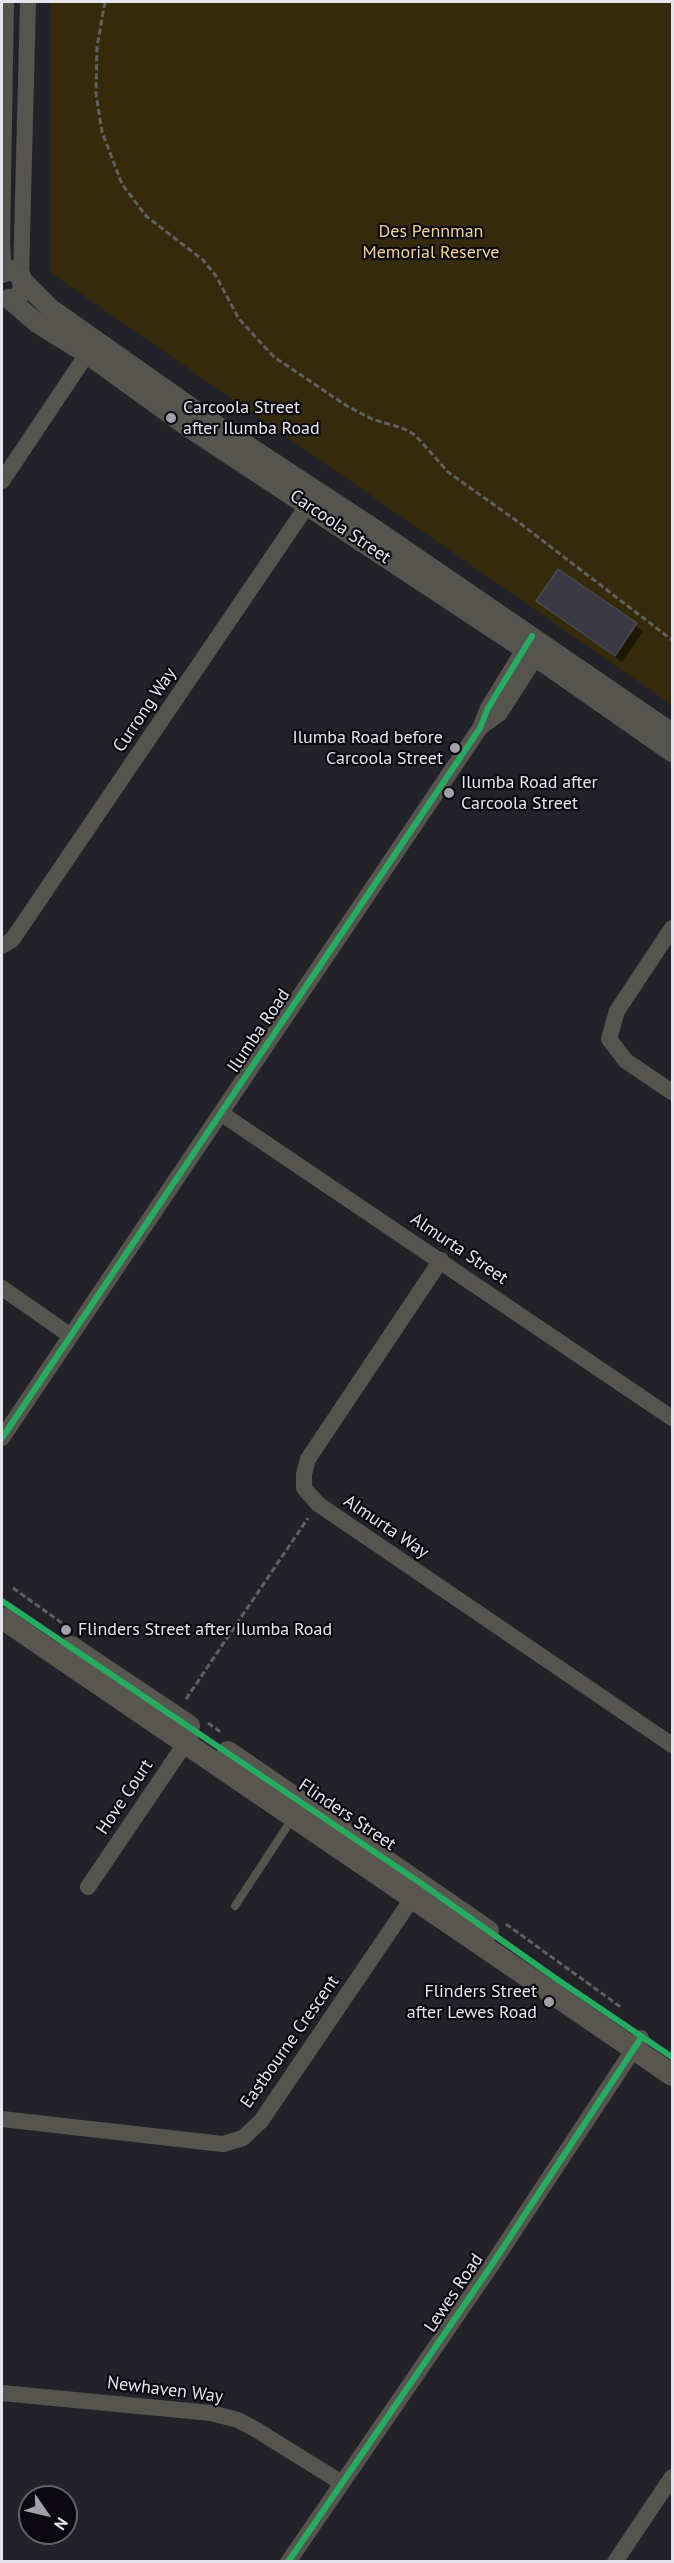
<!DOCTYPE html>
<html>
<head>
<meta charset="utf-8">
<style>
	body { margin:0 }
	#map { position:relative; width:674px; height:2563px; overflow:hidden; background:#232228; font-family:"PT Sans",sans-serif }
	canvas { display:block }
	.frame { position:absolute; inset:0; border:3px solid #e6e4ed; pointer-events:none }
	.north { position:absolute; left:18px; top:2485px; width:60px; height:60px; box-sizing:border-box; background:#0b090f; border:2px solid #636168; border-radius:50%; rotate:124deg; font-size:16px; font-weight:700; line-height:24px; text-align:center; color:#e6e4ed }
	.north::after { content:''; display:block; margin:auto; width:21px; height:27px; background:#a2a0a8; clip-path:polygon(50% 0,100% 100%,50% 72%,0 100%) }
</style>
</head>
<body>
<div id="map">
<canvas width="674" height="2563"></canvas>
<div class="frame"></div>
<div class="north">N</div>
</div>
<script>
const context = document.querySelector('canvas').getContext('2d');
context.lineJoin = 'round';
function fill(path, color) {
  context.fillStyle = color;
  context.fill(path, 'evenodd');
}
function shape(rows) {
  const path = new Path2D();
  for (const r of rows) {
    path.moveTo(r[0], r[1]);
    for (let i = 2; i < r.length; i += 2) path.lineTo(r[i], r[i + 1]);
  }
  return path;
}
function stroke(path, color, width, dash) {
  context.strokeStyle = color;
  context.lineWidth = width;
  context.lineCap = dash ? 'butt' : 'round';
  context.setLineDash(dash || []);
  context.stroke(path);
}
function write(font, color, halo, rows, align = 'center') {
  context.font = font + ' "PT Sans",sans-serif';
  context.lineWidth = 4.5;
  context.setLineDash([]);
  context.textBaseline = 'middle';
  context.strokeStyle = halo;
  context.fillStyle = color;
  for (const [text, x, y, turn = 0] of rows) {
    context.save();
    context.translate(x, y);
    context.rotate((+turn || 0) * Math.PI / 180);
    context.textAlign = isNaN(turn) ? turn : align;
    if (halo) context.strokeText(text, 0, 0);
    context.fillText(text, 0, 0);
    context.restore();
  }
}
fill(shape([
	[51,2,672,2,672,705,51,273]
]), '#352a0b');
fill(shape([
	[559,571,643,631,622,662,538,601]
]), '#0007');
const building = shape([
	[558,569,637,623,615,656,536,601,558,569]
]);
fill(building, '#3b3943');
stroke(building, '#4b4a4e', 1.5);
stroke(shape([
	[105,2,97,47,96,94,102,132,122,184,146,216,203,260,216,276,239,319,274,357,347,406,372,419,402,428,415,435,448,472,521,524,672,640],
	[13,1588,69,1628],
	[186,1699,308,1518],
	[208,1723,222,1733],
	[506,1924,622,2008]
]), '#62605e', 3, [6, 3]);
stroke(shape([
	[235,1906,292,1819]
]), '#56544f', 8);
stroke(shape([
	[4,272,2,244,6,2],
	[21,276,28,2],
	[2,481,93,345],
	[481,727,500,713,543,646],
	[672,928,617,1011,609,1039,626,1061,672,1092],
	[2,946,12,940,313,497],
	[222,1114,672,1418],
	[441,1260,308,1459,304,1474,304,1488,318,1504,672,1745],
	[2,1288,71,1336],
	[2,1438,480,728,488,708,531,638],
	[88,1887,191,1735],
	[2,2119,223,2144,243,2138,261,2121,418,1890],
	[2,2393,211,2413,238,2420,255,2429,342,2483],
	[288,2562,491,2266,641,2038],
	[615,2562,672,2477]
]), '#56544f', 16);
stroke(shape([
	[2,273,11,270,21,276,23,289,20,294],
	[24,282,51,309,210,421,373,528,672,733],
	[9,299,37,323,87,354,188,427,536,657,672,752]
]), '#56544f', 20);
stroke(shape([
	[2,1618,672,2075],
	[71,1647,189,1726],
	[228,1752,488,1931]
]), '#59554f', 22);
stroke(shape([
	[2,1438,480,728,488,708,532,636],
	[2,1601,422,1884,555,1978,672,2057],
	[288,2562,491,2266,641,2038]
]), '#26ab63', 6);
for (const [x, y, r, color] of [
	[171,418,6,"#a2a0a8"],
	[455,748,6,"#a2a0a8"],
	[449,793,6,"#a2a0a8"],
	[66,1630,6,"#a2a0a8"],
	[549,2002,6,"#a2a0a8"]
]) {
  const dot = new Path2D();
  dot.arc(x, y, r, 0, 2 * Math.PI);
  context.fillStyle = color;
  context.fill(dot);
  stroke(dot, '#0b090f', 2);
}
write('18px', '#f1d48b', '#0b090f', [
	["Des Pennman",431,232],
	["Memorial Reserve",431,253]
]);
write('18px', '#e6e4ed', '#0b090f', [
	["Carcoola Street",183,408],
	["after Ilumba Road",183,429],
	["Ilumba Road before",443,738,"right"],
	["Carcoola Street",443,759,"right"],
	["Ilumba Road after",461,783],
	["Carcoola Street",461,804],
	["Flinders Street after Ilumba Road",78,1630],
	["Flinders Street",537,1992,"right"],
	["after Lewes Road",537,2013,"right"]
], 'left');
write('18px', '#e6e4ed', '#0b090f', [
	["Carcoola Street",340,527,34],
	["Currong Way",145,710,-56],
	["Ilumba Road",259,1031,-56],
	["Almurta Street",459,1249,34],
	["Almurta Way",386,1527,34],
	["Hove Court",125,1797,-56],
	["Flinders Street",347,1815,34],
	["Eastbourne Crescent",290,2042,-55],
	["Lewes Road",454,2293,-56],
	["Newhaven Way",165,2390,7]
]);
</script>
</body>
</html>
